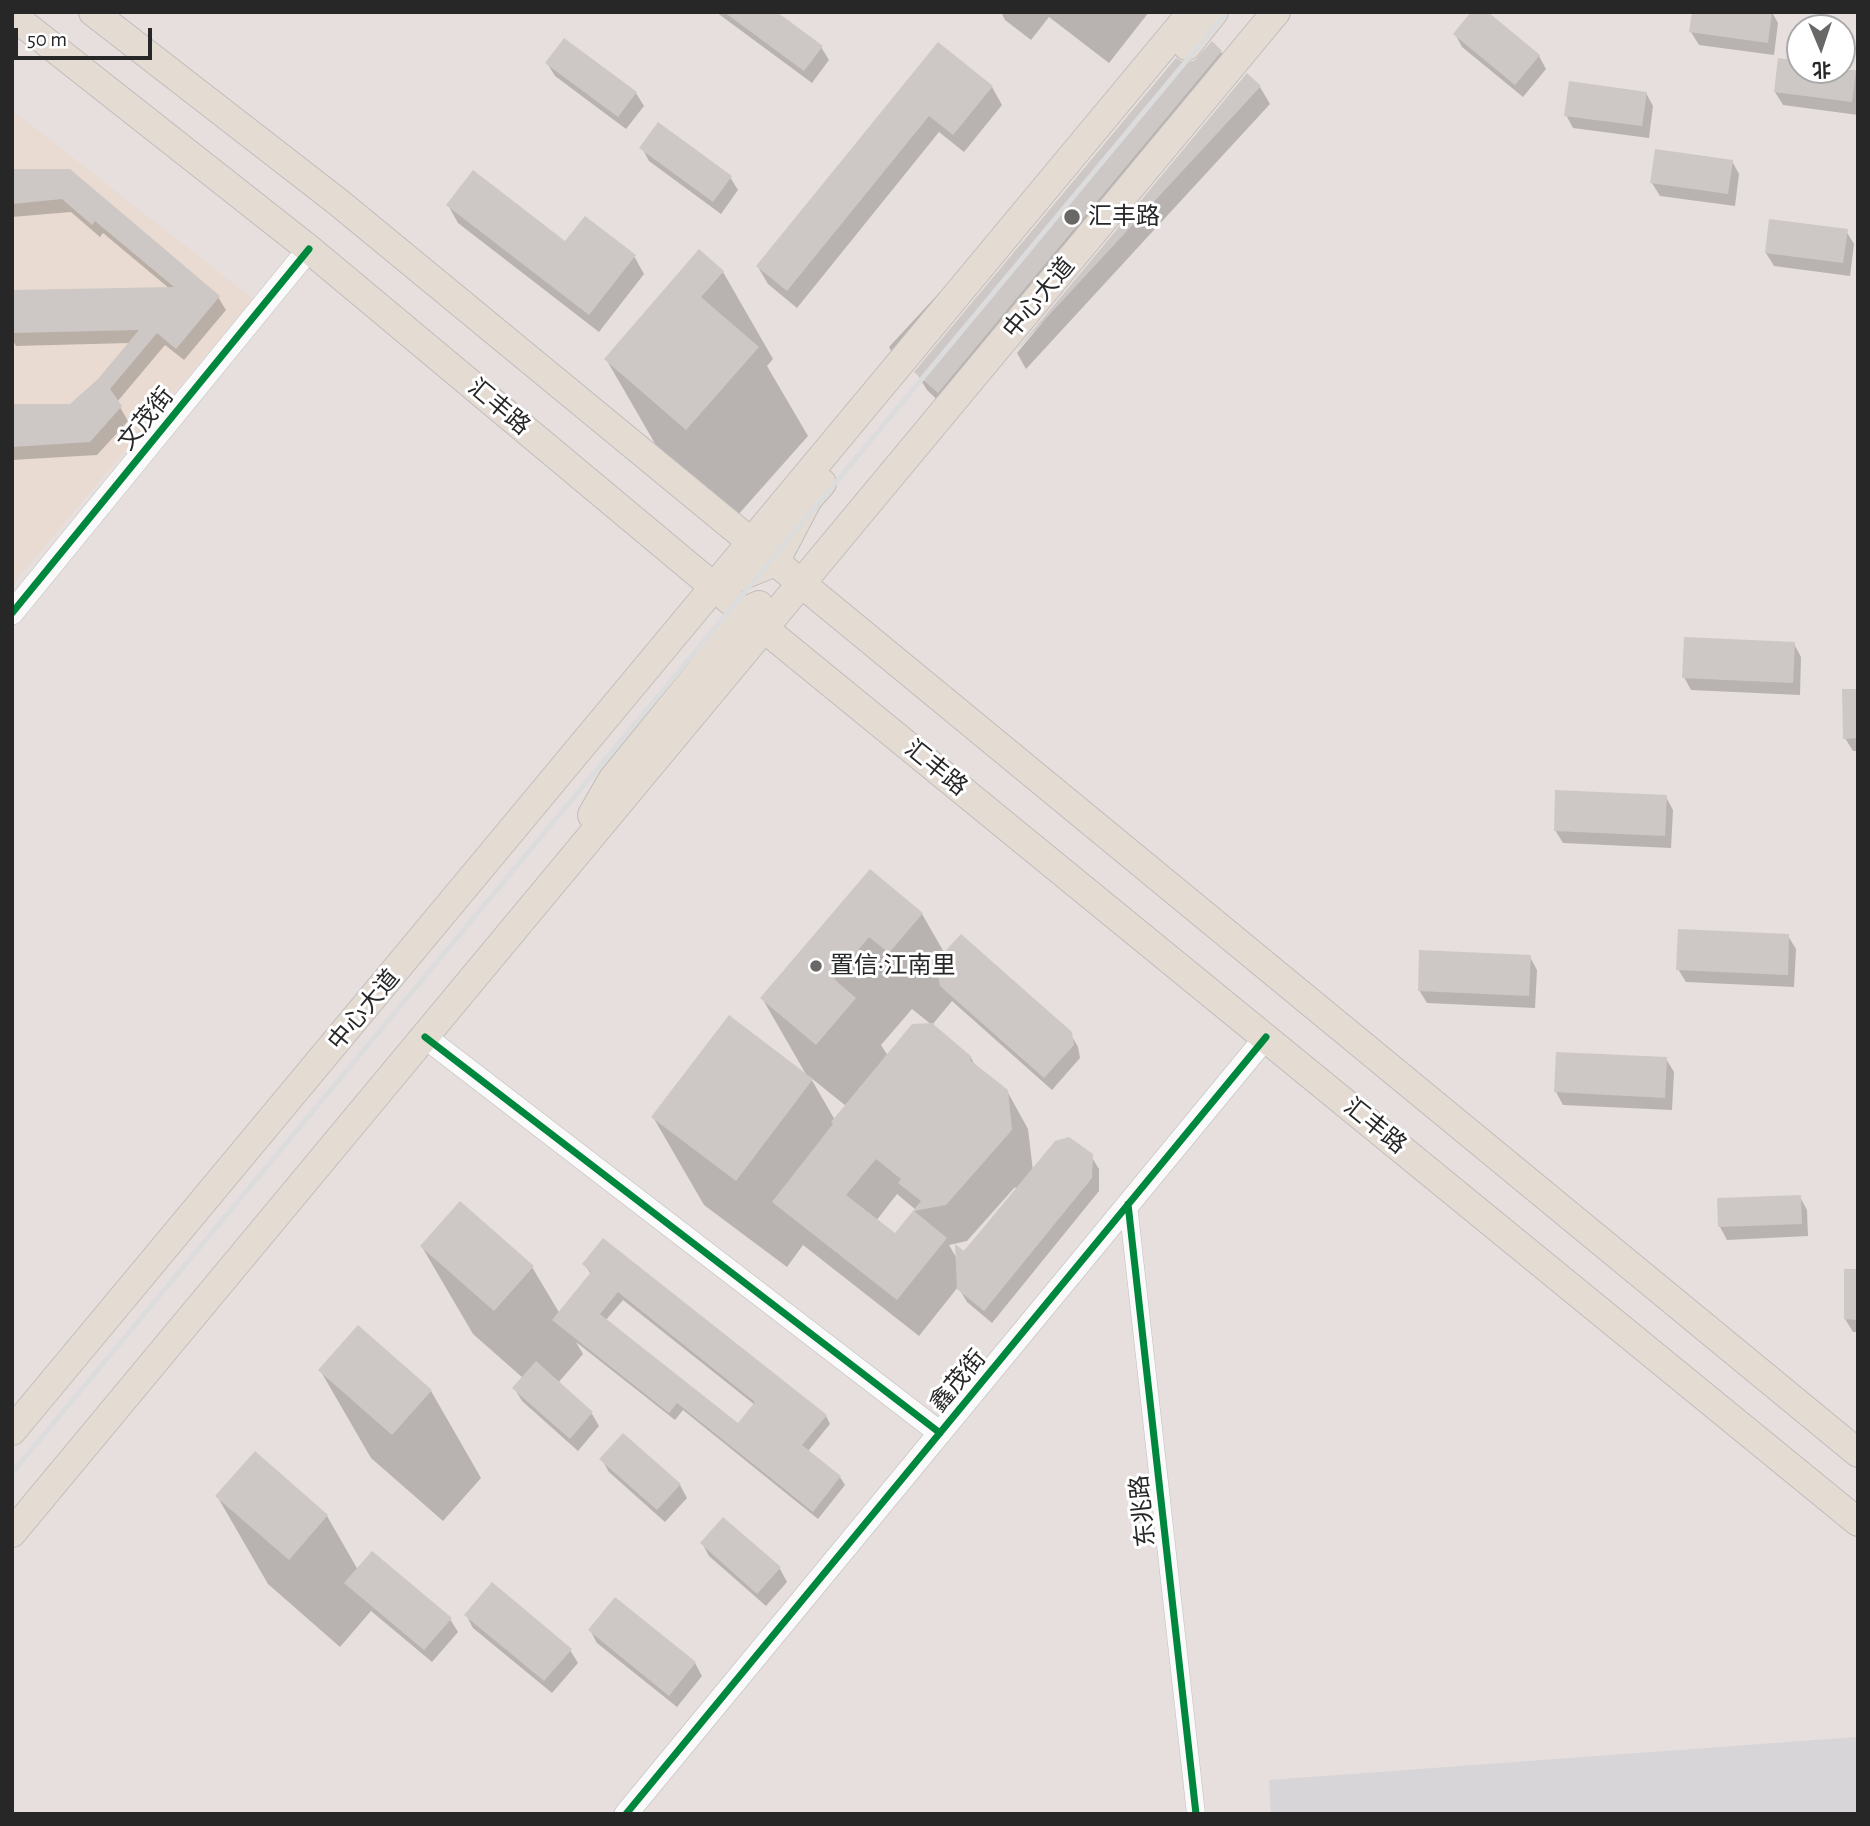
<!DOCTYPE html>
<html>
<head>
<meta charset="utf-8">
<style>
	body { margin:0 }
	#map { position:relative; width:1870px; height:1826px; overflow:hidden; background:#e6dfdd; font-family:"Alegreya Sans","Noto Sans SC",sans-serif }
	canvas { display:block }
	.frame { position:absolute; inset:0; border:14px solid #272727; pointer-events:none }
	.north { position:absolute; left:1786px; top:14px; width:70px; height:70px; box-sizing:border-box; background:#fff; border:2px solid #a9a9a9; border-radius:50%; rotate:178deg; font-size:19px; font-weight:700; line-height:28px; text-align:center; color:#272727 }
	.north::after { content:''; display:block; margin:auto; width:24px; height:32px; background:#6a6767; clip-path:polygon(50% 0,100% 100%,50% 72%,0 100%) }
	.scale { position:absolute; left:14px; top:28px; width:138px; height:32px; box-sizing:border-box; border:4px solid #272727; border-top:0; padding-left:9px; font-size:21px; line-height:24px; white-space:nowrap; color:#272727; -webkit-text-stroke:5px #fff; paint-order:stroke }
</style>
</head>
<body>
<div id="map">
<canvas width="1870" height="1826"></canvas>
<div class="frame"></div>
<div class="north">北</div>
<div class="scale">50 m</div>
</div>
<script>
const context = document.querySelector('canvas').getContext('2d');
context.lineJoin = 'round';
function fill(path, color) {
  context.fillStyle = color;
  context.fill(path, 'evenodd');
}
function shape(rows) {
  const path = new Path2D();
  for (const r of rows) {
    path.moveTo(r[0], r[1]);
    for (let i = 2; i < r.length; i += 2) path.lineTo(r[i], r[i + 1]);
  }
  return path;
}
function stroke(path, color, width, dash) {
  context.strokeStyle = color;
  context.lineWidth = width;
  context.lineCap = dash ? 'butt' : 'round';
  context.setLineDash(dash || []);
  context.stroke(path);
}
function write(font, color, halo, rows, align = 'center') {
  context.font = font + ' "Alegreya Sans","Noto Sans SC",sans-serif';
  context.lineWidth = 6;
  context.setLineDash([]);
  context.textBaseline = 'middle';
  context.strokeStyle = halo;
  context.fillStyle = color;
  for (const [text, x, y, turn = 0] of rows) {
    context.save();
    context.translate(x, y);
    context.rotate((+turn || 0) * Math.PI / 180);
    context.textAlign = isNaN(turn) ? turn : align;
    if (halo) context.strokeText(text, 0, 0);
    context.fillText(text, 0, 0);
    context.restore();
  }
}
fill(shape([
	[1856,1737,1858,1814,1271,1814,1269,1780]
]), '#d8d5d9');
fill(shape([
	[12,110,253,299,12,585]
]), '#e9dbd1');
fill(shape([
	[716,12,775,12,821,47,829,60,812,83],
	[1001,12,1149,12,1109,63,1049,17,1031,40,1005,20],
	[1694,12,1772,12,1778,23,1774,55,1699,45,1691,32],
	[1455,34,1539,56,1546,69,1523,97,1462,47],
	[938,44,992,87,1002,105,964,152,939,132,797,308,768,284,758,267],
	[1221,52,1231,69,948,410,927,390,916,372,1184,64,1195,63],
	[547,63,636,93,644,106,626,129,555,76],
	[1800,63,1800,70,1855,70,1858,74,1858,115,1783,105,1775,92],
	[1247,75,1260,87,1270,104,1026,369,1017,353],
	[1646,93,1653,106,1649,138,1573,128,1566,115],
	[642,148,730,177,738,190,721,214,649,161],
	[1732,161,1739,174,1735,206,1660,196,1652,183],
	[12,171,70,171,218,297,226,310,184,360,165,345,117,402,128,421,97,455,12,460,12,406,71,405,99,380,130,343,16,346,12,339,12,292,170,289,103,233,100,237,71,212,12,217],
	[448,205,565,244,634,256,644,274,599,332,458,223],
	[1846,231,1854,244,1850,276,1774,266,1766,253],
	[723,272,773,359,767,366,808,436,737,516,657,447,606,359],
	[940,292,949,308,899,365,889,347],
	[1794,644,1801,657,1800,695,1691,690,1684,677],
	[1858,691,1858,751,1853,751,1845,738],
	[1666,797,1673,810,1671,848,1563,843,1555,830],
	[870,871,922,914,945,954,1070,1033,1078,1047,1080,1058,1052,1090,952,1001,932,1025,912,1009,881,1045,888,1056,971,1058,977,1068,1007,1091,1028,1129,1033,1171,1091,1156,1099,1169,1099,1191,992,1323,967,1302,958,1287,919,1336,803,1245,787,1267,704,1205,653,1117,807,1076,762,998],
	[810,1077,846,1106,835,1120],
	[1015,1187,1017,1190,957,1259,949,1245,967,1241],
	[897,1194,916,1210,895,1236,876,1221],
	[1788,936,1796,949,1794,987,1686,982,1678,969],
	[1530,957,1537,970,1535,1008,1427,1003,1419,990],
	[1666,1059,1674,1072,1672,1110,1563,1105,1556,1092],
	[1800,1197,1807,1210,1808,1236,1727,1240,1720,1227],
	[422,1247,532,1267,560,1314,591,1274,584,1264,826,1416,830,1424,808,1451,840,1477,845,1485,818,1519,683,1410,675,1420,576,1342,583,1354,558,1383,592,1414,599,1426,578,1451,522,1401,514,1388,523,1378,473,1334],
	[623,1300,755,1405,738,1426,605,1321],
	[1858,1294,1858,1332,1853,1332,1845,1319],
	[320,1370,431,1391,481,1478,443,1521,371,1458],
	[255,1453,327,1516,358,1570,450,1619,458,1632,432,1662,371,1611,340,1647,268,1584,217,1496],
	[602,1460,680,1485,687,1498,665,1522,609,1472],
	[724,1519,780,1569,787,1582,766,1606,709,1556,702,1543],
	[466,1615,570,1650,578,1663,552,1693,473,1628],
	[590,1630,695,1663,702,1676,677,1707,597,1643]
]), '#0003');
fill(shape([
	[724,12,777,12,823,46,804,71],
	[1471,12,1488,12,1540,55,1515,85,1453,34],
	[1692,12,1772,12,1768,43,1689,32],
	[564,38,637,92,618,117,545,63],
	[1212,41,1222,51,938,393,914,372,1176,58,1184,62,1194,61],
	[938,42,993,86,953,135,929,116,787,291,756,266],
	[1778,58,1800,61,1800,70,1856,70,1852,102,1774,92],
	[1247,73,1261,86,1014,353],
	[1569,81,1647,92,1642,126,1564,116],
	[658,122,732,176,713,202,639,148],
	[1655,149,1733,160,1728,194,1650,183],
	[12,169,70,169,220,296,176,349,157,333,110,389,122,406,90,442,12,447,12,404,70,404,98,379,139,330,12,333,12,290,174,287,95,221,92,225,62,199,12,204],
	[473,170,565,241,585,216,636,255,589,315,446,205],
	[1769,219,1848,229,1843,263,1765,253],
	[699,249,724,271,701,297,759,347,686,430,604,359],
	[1684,637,1795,642,1793,683,1682,678],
	[1842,689,1858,689,1858,738,1843,739],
	[1555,790,1667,795,1665,836,1554,831],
	[870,869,923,913,889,953,869,937,834,979,856,998,816,1045,760,998],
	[1678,929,1789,934,1788,975,1676,970],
	[961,934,1072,1032,1074,1045,1044,1078,940,986,936,961],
	[1419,950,1531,955,1529,996,1418,991],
	[729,1015,813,1079,736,1181,651,1117],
	[932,1023,972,1057,970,1060,1008,1090,1012,1130,946,1205,914,1211,947,1238,897,1300,772,1202,833,1124,831,1122,912,1024],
	[876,1159,901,1179,898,1183,921,1201,895,1233,846,1195],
	[1556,1052,1667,1057,1665,1098,1554,1092],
	[1069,1137,1093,1154,1092,1178,984,1311,957,1289,955,1244,964,1251,1055,1141],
	[1801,1195,1802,1224,1718,1227,1717,1198],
	[460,1201,534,1266,494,1311,420,1246],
	[603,1238,827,1415,802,1445,841,1476,813,1512,677,1403,669,1413,552,1320,591,1272,582,1264],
	[618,1292,755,1402,738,1423,600,1314],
	[1844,1269,1858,1269,1858,1320,1844,1319],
	[358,1325,432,1390,392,1435,318,1370],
	[536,1361,593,1412,570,1439,512,1388],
	[623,1433,681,1484,657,1510,599,1459],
	[255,1451,328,1515,289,1560,215,1496],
	[723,1517,781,1567,757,1594,700,1543],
	[372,1551,452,1618,424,1650,344,1583],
	[492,1582,572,1649,544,1681,464,1615],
	[615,1597,696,1662,669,1696,588,1630]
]), '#cdc8c6');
const minor = shape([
	[1128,1204,1196,1814]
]);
const tertiary = shape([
	[12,613,309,249],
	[425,1037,940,1433],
	[626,1814,1266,1037]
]);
const primary = shape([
	[93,12,338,202,1858,1453],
	[12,15,309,249,744,612,1858,1522],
	[1187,46,1214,12],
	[717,586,775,562,808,499,822,483],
	[592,815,612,780,698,674,744,612,759,605],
	[12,1431,1192,12],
	[12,1533,1276,12]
]);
stroke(minor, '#bfbebe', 19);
stroke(tertiary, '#bfbebe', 24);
stroke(primary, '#bfbcbc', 30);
stroke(minor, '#fbfafa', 18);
stroke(tertiary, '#fbfafa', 23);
stroke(primary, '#e4dcd3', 28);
stroke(shape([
	[12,1473,1227,12]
]), '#dcdcdd', 5);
stroke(shape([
	[12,613,309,249],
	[425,1037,940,1433],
	[1128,1204,1196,1814],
	[626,1814,1266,1037]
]), '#00873e', 7);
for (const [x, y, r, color] of [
	[1072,217,9,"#6a6767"],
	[816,966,7,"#6a6767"]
]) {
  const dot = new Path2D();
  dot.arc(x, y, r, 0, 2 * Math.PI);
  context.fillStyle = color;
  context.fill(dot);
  stroke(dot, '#fff', 2.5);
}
write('24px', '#272727', '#fff', [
	["汇丰路",1088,217],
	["置信·江南里",830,966]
], 'left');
write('24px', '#272727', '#fff', [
	["中心大道",1039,298,-50],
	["汇丰路",499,407,40],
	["文茂街",146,419,-51],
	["汇丰路",936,768,39],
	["中心大道",364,1010,-50],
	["汇丰路",1375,1126,39],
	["鑫茂街",958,1381,-50],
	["东兆路",1143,1511,-96]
]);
</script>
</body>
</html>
